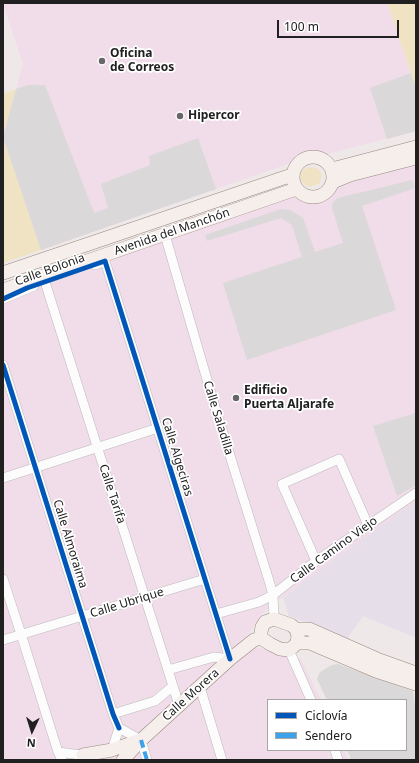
<!DOCTYPE html>
<html>
<head>
<meta charset="utf-8">
<style>
	body { margin:0 }
	#map { position:relative; width:419px; height:763px; overflow:hidden; background:#eee8e8; font-family:"Noto Sans",sans-serif }
	canvas { display:block }
	.frame { position:absolute; inset:0; border:4px solid #202020; pointer-events:none }
	.legend { position:absolute; left:267px; top:699px; width:140px; height:52px; box-sizing:border-box; background:#fff; border:1px solid #a6a6a6; margin:0; padding:5px 7px; list-style:none; font-size:12px; color:#202020 }
	.legend li { display:flex; align-items:center; gap:8px; height:20px }
	.legend b { width:20px; border:1px solid #a6a6a6 }
	.north { position:absolute; left:12px; top:711px; width:40px; height:40px; -webkit-text-stroke:3px #fff; paint-order:stroke; rotate:184deg; font-size:11px; font-weight:700; line-height:16px; text-align:center; color:#202020 }
	.north::after { content:''; display:block; margin:auto; width:14px; height:18px; background:#202020; clip-path:polygon(50% 0,100% 100%,50% 72%,0 100%) }
	.scale { position:absolute; left:277px; top:20px; width:122px; height:18px; box-sizing:border-box; border:2px solid #202020; border-top:0; padding-left:5px; font-size:12px; line-height:14px; white-space:nowrap; color:#202020; -webkit-text-stroke:3px #fff; paint-order:stroke }
</style>
</head>
<body>
<div id="map">
<canvas width="419" height="763"></canvas>
<div class="frame"></div>
<ul class="legend">
<li><b style="height:5px;background:#0057b8"></b>Ciclovía</li>
<li><b style="height:5px;background:#3da2ea"></b>Sendero</li>
</ul>
<div class="north">N</div>
<div class="scale">100 m</div>
</div>
<script>
const context = document.querySelector('canvas').getContext('2d');
context.lineJoin = 'round';
function fill(path, color) {
  context.fillStyle = color;
  context.fill(path, 'evenodd');
}
function shape(rows) {
  const path = new Path2D();
  for (const r of rows) {
    if (r.length === 3) {
      path.moveTo(r[0] + r[2], r[1]);
      path.arc(r[0], r[1], r[2], 0, 2 * Math.PI);
      continue;
    }
    path.moveTo(r[0], r[1]);
    for (let i = 2; i < r.length; i += 2) path.lineTo(r[i], r[i + 1]);
  }
  return path;
}
function stroke(path, color, width, dash) {
  context.strokeStyle = color;
  context.lineWidth = width;
  context.lineCap = dash ? 'butt' : 'round';
  context.setLineDash(dash || []);
  context.stroke(path);
}
function write(font, color, halo, rows, align = 'center') {
  context.font = font + ' "Noto Sans",sans-serif';
  context.lineWidth = 3.5;
  context.setLineDash([]);
  context.textBaseline = 'middle';
  context.strokeStyle = halo;
  context.fillStyle = color;
  for (const [text, x, y, turn = 0] of rows) {
    context.save();
    context.translate(x, y);
    context.rotate((+turn || 0) * Math.PI / 180);
    context.textAlign = isNaN(turn) ? turn : align;
    if (halo) context.strokeText(text, 0, 0);
    context.fillText(text, 0, 0);
    context.restore();
  }
}
fill(shape([
	[3,3,387,3,416,88,416,131,288,164,41,250,3,137,23,64],
	[416,163,416,502,303,582,265,611,237,648,264,648,301,659,321,700,268,700,268,750,344,750,349,760,3,760,3,295,280,199]
]), '#f1dce9');
fill(shape([
	[416,501,416,638,363,616,347,639,289,616,283,598,303,582]
]), '#e6dfe9');
fill(shape([
	[387,3,416,3,416,88,411,73],
	[16,89,3,137,41,250,3,263,3,94],
	[308,167,317,168,322,174,320,183,310,187,305,185,300,179,301,172]
]), '#efe3c4');
fill(shape([
	[411,73,416,88,416,131,387,139,370,88],
	[28,85,45,85,94,213,108,208,101,184,150,165,149,156,198,138,216,189,41,250,3,137,16,89],
	[412,180,415,188,362,206,396,310,247,360,223,283,302,257,292,225,281,218,207,241,205,235,281,209,290,210,303,218,315,252,343,243,332,208,333,202,338,198],
	[416,413,416,485,397,496,373,426],
	[338,664,413,691,416,713,416,759,413,760,351,760,347,750,406,750,406,700,327,700,317,679,320,672,332,665]
]), '#dad8d8');
const street = shape([
	[165,235,217,414,270,584,273,595,259,602,216,614],
	[95,265,105,261,230,659,214,657,168,670],
	[45,282,179,705],
	[3,299,34,286],
	[3,365,113,714,119,728],
	[3,478,158,428],
	[316,561,282,484,339,459,368,525],
	[3,579,21,634,58,752,62,760],
	[274,619,273,595,316,561,416,493],
	[3,640,205,579],
	[289,650,311,700],
	[200,687,222,760],
	[113,714,155,701,173,686],
	[119,728,141,740,147,760],
	[112,750,119,728],
	[335,750,338,760],
	[58,752,81,755]
]);
const secondary = shape([
	[313,177,20],
	[332,169,416,147],
	[333,182,350,175,416,158],
	[3,273,292,175],
	[3,290,296,189],
	[274,619,291,625,296,629,298,636,297,643,293,647,289,650,280,649,270,644,261,638,261,632,262,627,265,622,274,619],
	[296,629,309,629,377,659,416,673],
	[297,643,310,643,376,671,416,684],
	[83,755,112,750,137,741],
	[123,760,141,740,230,659,254,640,261,638]
]);
stroke(street, '#bebbbb', 10);
stroke(secondary, '#99887f', 14);
stroke(street, '#fcfcfc', 9);
stroke(secondary, '#f5eeeb', 13);
stroke(shape([
	[141,740,147,760]
]), '#3da2ea', 4, [8, 4]);
stroke(shape([
	[3,299,27,288,105,261,230,659],
	[3,365,113,714,119,728]
]), '#0057b8', 5);
for (const [x, y, r, color] of [
	[102,61,4,"#686666"],
	[180,116,4,"#686666"],
	[236,398,4,"#686666"]
]) {
  const dot = new Path2D();
  dot.arc(x, y, r, 0, 2 * Math.PI);
  context.fillStyle = color;
  context.fill(dot);
  stroke(dot, '#fff', 1.5);
}
write('bold 12px', '#202020', '#fff', [
	["Oficina",110,54],
	["de Correos",110,68],
	["Hipercor",188,116],
	["Edificio",244,391],
	["Puerta Aljarafe",244,405]
], 'left');
write('12px', '#202020', '#fff', [
	["Avenida del Manchón",172,232,-19],
	["Calle Bolonia",50,270,-20],
	["Calle Saladilla",218,418,73],
	["Calle Algeciras",177,457,73],
	["Calle Tarifa",112,494,72],
	["Calle Almoraima",70,544,73],
	["Calle Camino Viejo",334,550,-36],
	["Calle Ubrique",127,603,-17],
	["Calle Morera",191,695,-42]
]);
</script>
</body>
</html>
